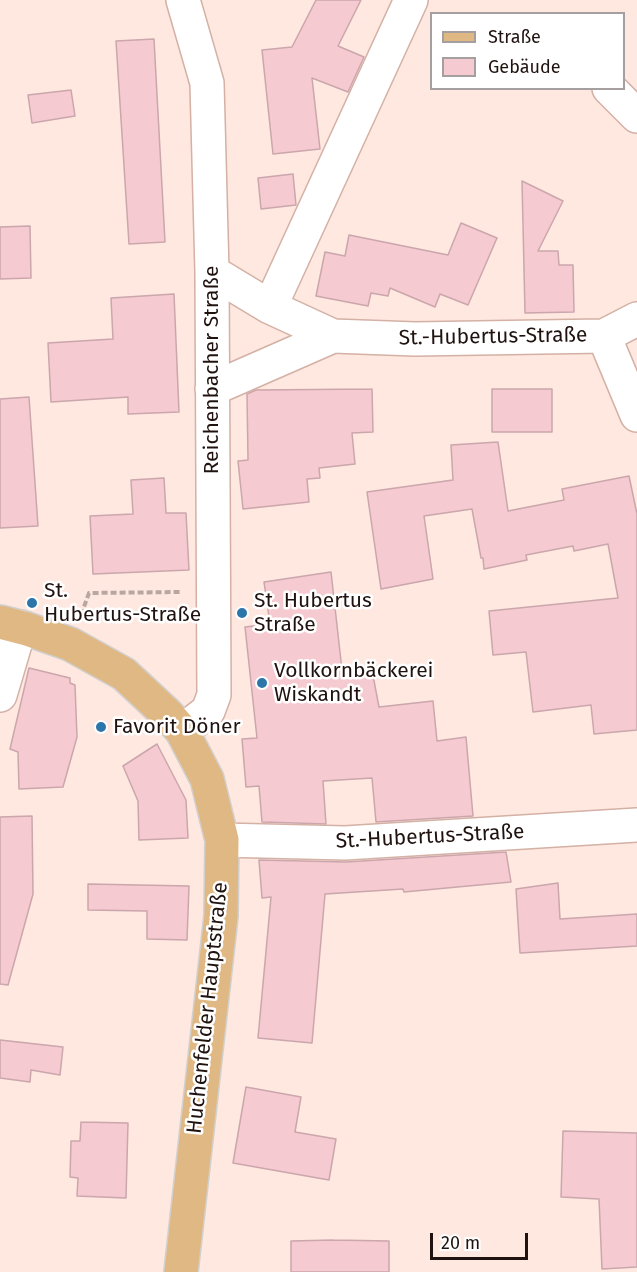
<!DOCTYPE html>
<html>
<head>
<meta charset="utf-8">
<style>
	body { margin:0 }
	#map { position:relative; width:637px; height:1272px; overflow:hidden; background:#fee8e0; font-family:"Fira Sans",sans-serif }
	canvas { display:block }
	.legend { position:absolute; left:430px; top:12px; width:195px; height:78px; box-sizing:border-box; background:#fff; border:2px solid #a5a09f; margin:0; padding:8px 10px; list-style:none; font-size:18px; color:#1f120f }
	.legend li { display:flex; align-items:center; gap:12px; height:30px }
	.legend b { width:30px; border:2px solid #a5a09f }
	.scale { position:absolute; left:430px; top:1233px; width:98px; height:27px; box-sizing:border-box; border:3px solid #1f120f; border-top:0; padding-left:8px; font-size:18px; line-height:21px; white-space:nowrap; color:#1f120f; -webkit-text-stroke:4px #fff; paint-order:stroke }
</style>
</head>
<body>
<div id="map">
<canvas width="637" height="1272"></canvas>
<ul class="legend">
<li><b style="height:8px;background:#e0b883"></b>Straße</li>
<li><b style="height:16px;background:#f5cad1"></b>Gebäude</li>
</ul>
<div class="scale">20 m</div>
</div>
<script>
const context = document.querySelector('canvas').getContext('2d');
context.lineJoin = 'round';
function fill(path, color) {
  context.fillStyle = color;
  context.fill(path, 'evenodd');
}
function shape(rows) {
  const path = new Path2D();
  for (const r of rows) {
    path.moveTo(r[0], r[1]);
    for (let i = 2; i < r.length; i += 2) path.lineTo(r[i], r[i + 1]);
  }
  return path;
}
function stroke(path, color, width, dash) {
  context.strokeStyle = color;
  context.lineWidth = width;
  context.lineCap = dash ? 'butt' : 'round';
  context.setLineDash(dash || []);
  context.stroke(path);
}
function write(font, color, halo, rows, align = 'center') {
  context.font = font + ' "Fira Sans",sans-serif';
  context.lineWidth = 5;
  context.setLineDash([]);
  context.textBaseline = 'middle';
  context.strokeStyle = halo;
  context.fillStyle = color;
  for (const [text, x, y, turn = 0] of rows) {
    context.save();
    context.translate(x, y);
    context.rotate((+turn || 0) * Math.PI / 180);
    context.textAlign = isNaN(turn) ? turn : align;
    if (halo) context.strokeText(text, 0, 0);
    context.fillText(text, 0, 0);
    context.restore();
  }
}
const building = shape([
	[316,0,361,0,338,46,364,57,348,92,312,78,320,149,273,154,262,50,292,47,316,0],
	[154,39,165,242,129,244,116,41,154,39],
	[71,90,75,116,32,123,28,95,71,90],
	[293,174,296,205,261,209,258,178,293,174],
	[522,181,563,201,538,251,558,251,559,265,573,265,574,312,525,313,522,181],
	[461,223,497,238,468,305,440,294,435,307,390,288,388,296,371,293,368,306,316,296,325,252,345,256,349,235,448,255,461,223],
	[30,226,31,278,0,279,0,227,30,226],
	[174,294,179,412,128,414,128,397,51,402,48,343,113,339,111,298,174,294],
	[372,389,373,432,352,433,355,464,319,468,320,478,307,479,309,502,243,509,238,461,248,460,247,394,256,390,372,389],
	[492,389,552,389,552,432,492,432,492,389],
	[29,397,38,526,0,528,0,399,29,397],
	[498,442,508,511,564,500,562,489,629,476,637,514,637,730,594,734,591,705,533,712,526,652,493,655,489,611,618,598,608,544,574,551,573,546,526,555,527,560,484,569,483,558,481,558,472,509,424,516,433,579,381,589,367,492,453,480,451,445,498,442],
	[164,478,166,513,186,513,189,570,93,574,90,516,133,514,131,480,164,478],
	[331,572,342,670,371,665,379,707,433,701,437,741,466,737,473,816,376,822,372,778,323,781,326,824,262,822,259,786,246,787,242,739,257,738,245,627,270,624,264,582,331,572],
	[29,668,70,678,70,683,75,685,77,737,63,787,19,789,18,752,10,749,29,668],
	[157,744,186,800,188,838,139,840,138,801,123,766,157,744],
	[32,816,33,894,8,985,0,984,0,817,32,816],
	[506,852,511,882,404,892,403,889,325,894,312,1043,258,1038,271,897,262,898,259,860,346,862,506,852],
	[558,883,560,919,637,914,637,946,520,953,516,889,558,883],
	[88,884,189,886,187,940,147,939,147,911,88,910,88,884],
	[0,1040,63,1047,60,1075,31,1070,30,1082,0,1078,0,1040],
	[246,1087,301,1097,295,1132,336,1139,329,1180,233,1163,246,1087],
	[81,1122,128,1123,126,1198,77,1196,78,1178,70,1177,71,1141,80,1141,81,1122],
	[563,1131,637,1133,637,1267,602,1269,599,1199,561,1197,563,1131],
	[333,1240,389,1241,389,1272,291,1272,291,1241,333,1240]
]);
fill(building, '#f5cad1');
stroke(building, '#cba6ac', 1.5);
const minor = shape([
	[609,88,637,116],
	[212,272,270,307,333,336],
	[270,307,411,0],
	[604,336,637,319],
	[212,389,333,336,415,339,604,336,637,415],
	[0,695,20,627],
	[182,731,208,711,214,695,212,272,207,83,183,0],
	[222,840,345,843,637,825]
]);
const major = shape([
	[0,622,27,629,70,644,124,674,168,715,182,731,207,779,222,840,221,916,181,1272]
]);
stroke(minor, '#d4b0a5', 36);
stroke(major, '#d2d0cf', 36);
stroke(shape([
	[81,615,89,593,182,592]
]), '#b9a6a0', 4, [6, 3]);
stroke(minor, '#fff', 33);
stroke(major, '#e0b883', 33);
for (const [x, y, r, color] of [
	[32,603,6,"#2c76a9"],
	[242,613,6,"#2c76a9"],
	[262,683,6,"#2c76a9"],
	[101,727,6,"#2c76a9"]
]) {
  const dot = new Path2D();
  dot.arc(x, y, r, 0, 2 * Math.PI);
  context.fillStyle = color;
  context.fill(dot);
  stroke(dot, '#fff', 2);
}
write('21px', '#1f120f', '#fff', [
	["St.-Hubertus-Straße",493,337,-1],
	["Reichenbacher Straße",212,370,-90],
	["St.-Hubertus-Straße",430,837,-3],
	["Huchenfelder Hauptstraße",208,1008,-84]
]);
write('21px', '#1f120f', '#fff', [
	["St.",44,591],
	["Hubertus-Straße",44,615],
	["St. Hubertus",254,601],
	["Straße",254,625],
	["Vollkornbäckerei",274,671],
	["Wiskandt",274,695],
	["Favorit Döner",113,727]
], 'left');
</script>
</body>
</html>
